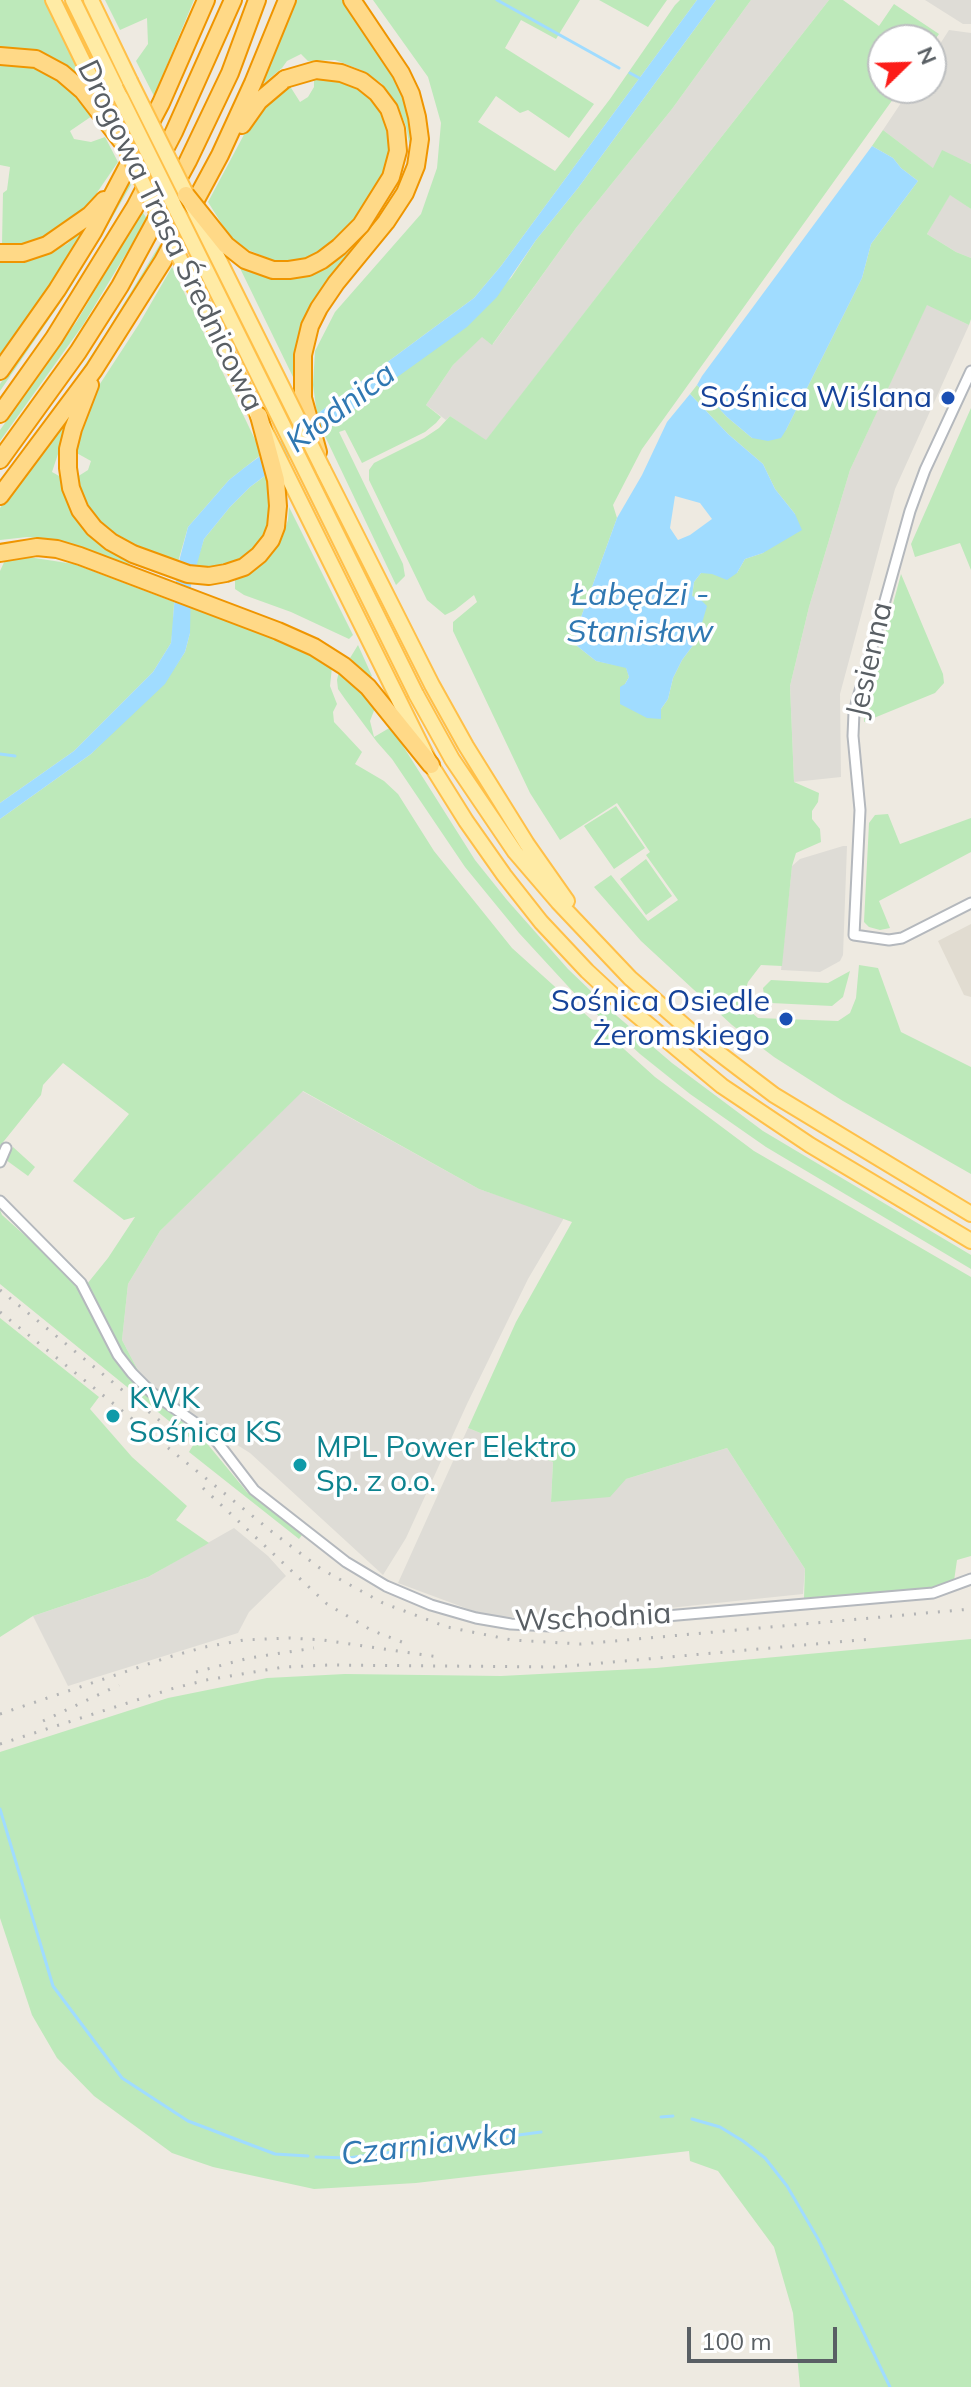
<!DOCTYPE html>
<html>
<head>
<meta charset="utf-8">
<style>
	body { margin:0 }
	#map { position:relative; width:971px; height:2387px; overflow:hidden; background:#eeeae1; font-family:Mulish,sans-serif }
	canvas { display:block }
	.north { position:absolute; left:867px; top:24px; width:80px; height:80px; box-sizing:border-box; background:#fff; border:2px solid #bdbfc1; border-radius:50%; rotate:67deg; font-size:22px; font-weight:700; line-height:32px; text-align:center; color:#595f64 }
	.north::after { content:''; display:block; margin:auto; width:28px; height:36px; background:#fc1d19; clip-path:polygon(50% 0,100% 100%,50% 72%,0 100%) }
	.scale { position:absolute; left:687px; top:2327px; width:150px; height:36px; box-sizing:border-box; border:4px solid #595f64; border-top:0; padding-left:10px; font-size:24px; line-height:28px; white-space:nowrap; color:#595f64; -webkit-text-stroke:6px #fff; paint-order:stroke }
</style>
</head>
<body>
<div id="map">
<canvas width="971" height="2387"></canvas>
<div class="north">N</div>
<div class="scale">100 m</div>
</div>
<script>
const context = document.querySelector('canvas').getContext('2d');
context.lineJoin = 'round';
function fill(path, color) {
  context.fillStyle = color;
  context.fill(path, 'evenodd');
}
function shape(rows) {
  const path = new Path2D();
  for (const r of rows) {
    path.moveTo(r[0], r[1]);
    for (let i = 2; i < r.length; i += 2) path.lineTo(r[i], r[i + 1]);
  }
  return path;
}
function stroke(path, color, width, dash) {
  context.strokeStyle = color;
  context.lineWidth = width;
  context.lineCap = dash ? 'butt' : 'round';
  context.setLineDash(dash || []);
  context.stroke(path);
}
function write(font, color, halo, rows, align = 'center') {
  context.font = font + ' Mulish,sans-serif';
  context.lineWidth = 7;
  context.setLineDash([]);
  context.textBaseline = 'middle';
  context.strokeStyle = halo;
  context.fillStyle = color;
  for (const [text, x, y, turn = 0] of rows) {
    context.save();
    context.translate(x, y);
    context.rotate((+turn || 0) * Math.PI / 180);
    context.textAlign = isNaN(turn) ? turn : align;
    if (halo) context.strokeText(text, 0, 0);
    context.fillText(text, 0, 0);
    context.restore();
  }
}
fill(shape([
	[751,0,829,0,642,238,486,441,450,416,446,420,426,405,453,365,482,336,493,344,576,228,672,109],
	[925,0,971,0,971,24,963,24],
	[949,30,971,33,971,164,942,151,934,169,883,130,911,88,931,88,931,58],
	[950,194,971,209,971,258,956,252,927,234],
	[927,304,969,325,895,489,840,694,841,777,794,782,790,686,809,607,850,470],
	[843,846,847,846,843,955,840,961,820,972,781,970,792,866,800,859],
	[302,1091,479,1189,564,1218,528,1279,467,1404,406,1538,383,1575,250,1453,169,1402,142,1378,122,1340,128,1284,160,1231],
	[468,1428,553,1462,551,1502,727,1448,805,1569,803,1594,563,1619,487,1616,398,1583],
	[234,1528,268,1556,286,1576,249,1612,238,1633,68,1686,33,1616,148,1577]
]), '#dedcd6');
fill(shape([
	[971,924,971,997,964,995,938,941]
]), '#e1dcd1');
fill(shape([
	[0,0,44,0,80,74,77,76,63,63,45,54,26,49,0,48],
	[105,0,194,0,154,96,136,61,148,44,147,18,120,30],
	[295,0,344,0,353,16,381,51,397,78,412,120,413,141,409,143,406,126,397,104,381,83,361,70,335,60,308,61,301,54,287,61,282,68,263,84],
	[373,0,580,0,556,39,521,20,505,48,594,104,569,138,528,110,520,113,496,96,478,122,555,171,610,99,675,5,680,0,697,0,501,266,474,298,317,414,313,385,315,351,335,312,421,214,437,168,441,123,428,77],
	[599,0,667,0,648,27],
	[716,0,751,0,672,109,576,228,492,345,482,337,453,365,426,405,441,417,436,423,425,432,362,463,345,430,339,432,403,564,405,576,396,585,323,432,382,388,511,278,536,240,578,188],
	[829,0,843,0,879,26,894,4,939,34,931,45,931,40,883,40,883,88,901,88,642,449,613,505,617,518,572,642,596,661,626,667,629,677,625,684,661,709,668,699,673,678,682,660,697,640,692,597,694,582,701,573,737,573,745,559,763,553,795,514,775,489,763,464,728,434,690,394,697,385,727,417,752,438,786,430,862,278,871,244,918,181,901,168,893,158,872,146,883,130,933,168,942,150,971,164,971,209,950,195,927,234,956,252,971,258,971,319,969,325,927,305,850,470,809,607,790,686,794,782,819,793,818,802,812,811,812,819,820,829,821,842,796,853,792,866,782,966,761,965,748,982,744,994,746,1008,758,1018,838,1021,850,1013,856,998,859,965,878,968,901,1032,971,1067,971,1174,843,1101,774,1057,732,1025,641,941,594,887,611,875,648,921,678,900,646,855,650,852,617,803,560,840,530,793,453,631,453,622,477,602,474,595,455,610,445,615,427,600,369,480,369,470,374,463,424,438,439,428,450,416,486,440,642,238],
	[0,60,33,64,66,83,81,98,92,116,70,131,74,139,91,142,105,137,118,162,83,213,33,245,7,248,2,244,3,193,7,190,10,167,0,165],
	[314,76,350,79,379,103,393,138,388,173,354,222,334,245,320,254,302,261,274,261,244,248,230,237,208,202,247,129,263,106,288,83,300,102,308,97,314,87],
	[128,180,131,185,97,244,67,293,0,391,0,384,27,347],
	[142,211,147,219,83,325,0,441,0,430,77,321],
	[81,231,83,236,0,360,0,261,26,260,49,253,67,244],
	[360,240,362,243,297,348,294,379,236,260,301,276,324,269,344,256],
	[160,244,163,250,110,336,0,488,0,481,64,397,106,333],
	[172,267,262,454,229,480,188,527,178,562,115,537,98,522,84,502,77,477,88,470,91,461,73,451,96,390,139,324],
	[971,408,971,570,960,543,915,557,911,544],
	[66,422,68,424,52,472,61,477,64,492,130,560,129,565,58,540,27,537,0,540,0,508],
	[269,473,273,518,258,548,243,560,228,566,212,568,195,567,204,539,230,507,250,487],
	[289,507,353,635,349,639,291,612,244,595,235,589,235,580,258,567,273,553,282,538,288,520],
	[28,557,74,564,174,602,173,626,171,643,153,672,74,751,0,803,0,571,6,558],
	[901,574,943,674,944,683,935,693,864,722,865,709],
	[190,605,299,647,332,667,330,686,337,704,333,712,334,722,362,752,355,764,384,781,398,794,434,851,512,948,655,1077,754,1151,971,1277,971,1556,957,1560,954,1581,929,1589,804,1598,805,1569,727,1448,626,1479,610,1497,551,1502,553,1462,468,1428,516,1322,572,1222,479,1189,303,1091,160,1231,128,1284,122,1340,142,1378,119,1350,87,1284,108,1258,135,1217,124,1220,73,1181,129,1114,63,1063,43,1085,41,1095,0,1146,0,819,91,754,175,667,185,652,190,633],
	[358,645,372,676,370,677,350,658],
	[339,671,358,687,375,708,370,721,374,737,391,727,475,860,507,900,568,969,617,1016,672,1063,763,1131,971,1255,971,1269,766,1147,690,1094,640,1054,577,996,519,933,465,867,392,759,377,742,345,699,338,689,337,680],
	[616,806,645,848,614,869,584,826],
	[888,814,900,844,971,818,971,852,879,901,890,928,880,930,869,927,864,922,869,823,875,815],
	[646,859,672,896,646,915,620,879],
	[850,971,843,997,832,1006,771,1003,767,1001,764,995,763,988,771,980,828,983],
	[13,1147,35,1167,28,1176,6,1160],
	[0,1210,2,1215,58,1265,81,1293,109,1349,146,1395,200,1435,247,1492,297,1530,302,1535,299,1539,189,1452,195,1442,0,1284],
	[0,1318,99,1397,90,1409,132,1457,187,1506,176,1520,209,1543,148,1577,33,1616,0,1637],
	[971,1639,971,2387,800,2387,793,2313,774,2247,718,2171,690,2161,689,2151,416,2183,314,2189,213,2167,172,2153,94,2096,57,2058,32,2015,0,1918,0,1752,168,1698,267,1678,345,1674,501,1676,656,1668]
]), '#bde9ba');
fill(shape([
	[697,0,716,0,578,188,536,240,497,297,467,327,382,388,250,487,230,507,204,539,191,585,190,633,185,652,165,684,91,754,0,819,0,803,74,751,153,672,171,643,177,569,188,527,229,480,244,468,474,298,501,266],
	[872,146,893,158,901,168,918,181,871,244,862,278,786,430,781,438,768,441,752,438,727,417,697,385,702,376],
	[690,394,728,434,763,464,775,489,795,514,802,530,763,553,745,559,737,573,727,580,712,574,701,573,694,582,692,596,701,600,707,606,697,640,682,660,673,678,668,699,661,709,661,719,647,718,620,704,620,687,625,684,629,677,626,668,596,661,572,642,617,518,642,475,667,422],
	[675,496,700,503,712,519,690,535,678,540,670,528]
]), '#a0dcff');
stroke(shape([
	[497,0,619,68],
	[630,73,641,79],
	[0,754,15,756],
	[0,1809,53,1986,122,2078,188,2121,275,2154,308,2156],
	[661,2117,673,2116],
	[692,2119,720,2127,743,2141,765,2158,787,2186,818,2239,890,2387],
	[316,2157,348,2158,541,2132]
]), '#a0dcff', 3);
const street = shape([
	[971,371,925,470,910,511,854,712,853,736,860,810,854,935,889,940,902,938,971,903],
	[0,1162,6,1148],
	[0,1201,81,1283,118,1355,132,1373,151,1392,204,1429,218,1443,254,1490,346,1562,386,1586,431,1605,476,1618,511,1624,550,1626,933,1593,971,1579]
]);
const primary = shape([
	[53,0,112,121],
	[73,0,121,98],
	[91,0,130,81],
	[190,279,431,765,466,821,504,875,541,922,587,971,615,997,722,1086,810,1145,971,1241],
	[323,469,432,685,466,746,527,844,567,901],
	[416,694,452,759,515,852,558,902,630,978,695,1035,774,1095,971,1214]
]);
const highway = shape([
	[0,56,36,59,62,73,83,91,123,143],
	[242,125,259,101,285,79],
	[0,253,23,253,47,245,90,215,104,200],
	[0,371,57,290,93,232,161,103,206,0],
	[90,385,73,429,68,449,68,468,71,488,80,510,94,528,111,542,133,554,188,574,209,576,226,573,244,567,259,555,271,540,276,527,278,506,276,480,259,416],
	[0,414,54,338,135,207,174,132,233,0],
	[318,452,303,398,303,355,310,326,319,308,336,283,386,222,405,193,416,166,420,139,417,117,411,94,401,73,352,0],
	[0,460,78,352,120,286,188,161,230,73,257,0],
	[0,496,94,370,163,261,220,155,253,83,287,0],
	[0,553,37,547,57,549,80,556,278,631,314,647,344,666,368,687,431,765]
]);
stroke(street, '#b4b8bd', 13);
stroke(primary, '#ffc049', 18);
stroke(highway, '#ef9500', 20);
stroke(street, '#fff', 9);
stroke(primary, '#ffeba5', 14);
stroke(highway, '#ffd987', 16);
stroke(shape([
	[0,1290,187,1443],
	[0,1312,271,1531,321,1569,383,1603,447,1627,512,1640,581,1644,971,1609],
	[203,1488,327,1604,371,1630,407,1644],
	[196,1672,249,1658,314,1648],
	[0,1714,169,1657,205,1647,244,1640,290,1638,323,1640,439,1657],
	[43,1721,119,1685],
	[0,1744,171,1689,206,1680,284,1667,329,1665,557,1667,871,1639]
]), '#b3b4b5', 3, [2, 10]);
const primaryBridge = shape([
	[130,81,323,469],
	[121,98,416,694],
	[123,143,190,279]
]);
const highwayBridge = shape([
	[186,195,226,245,245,260,273,270,289,270,308,267,322,260,339,247,361,225,391,177,398,151,396,129,389,109,377,93,362,81,341,73,316,70,285,79]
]);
stroke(primaryBridge, '#ffc049', 18, []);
stroke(highwayBridge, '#ef9500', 20, []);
stroke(primaryBridge, '#ffeba5', 14);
stroke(highwayBridge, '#ffd987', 16);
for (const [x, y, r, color] of [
	[948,398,8,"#1a4fb4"],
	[786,1019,8,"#1a4fb4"],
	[113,1416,8,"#0f9aa8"],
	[300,1465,8,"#0f9aa8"]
]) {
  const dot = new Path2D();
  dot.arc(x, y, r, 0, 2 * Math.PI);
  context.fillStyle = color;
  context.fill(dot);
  stroke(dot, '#fff', 3);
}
write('30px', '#595f64', '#fff', [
	["Drogowa Trasa Średnicowa",170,236,64],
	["Jesienna",870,660,-77],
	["Wschodnia",593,1618,-3]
]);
write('30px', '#164399', '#fff', [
	["Sośnica Wiślana",932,398],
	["Sośnica Osiedle",770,1002],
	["Żeromskiego",770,1036]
], 'right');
write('30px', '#0d838f', '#fff', [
	["KWK",129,1399],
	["Sośnica KS",129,1433],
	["MPL Power Elektro",316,1448],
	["Sp. z o.o.",316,1482]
], 'left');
write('italic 32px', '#3078b2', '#fff', [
	["Kłodnica",341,408,-37],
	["Łabędzi -",640,595],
	["Stanisław",640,632],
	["Czarniawka",429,2145,-7]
]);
</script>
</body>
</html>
